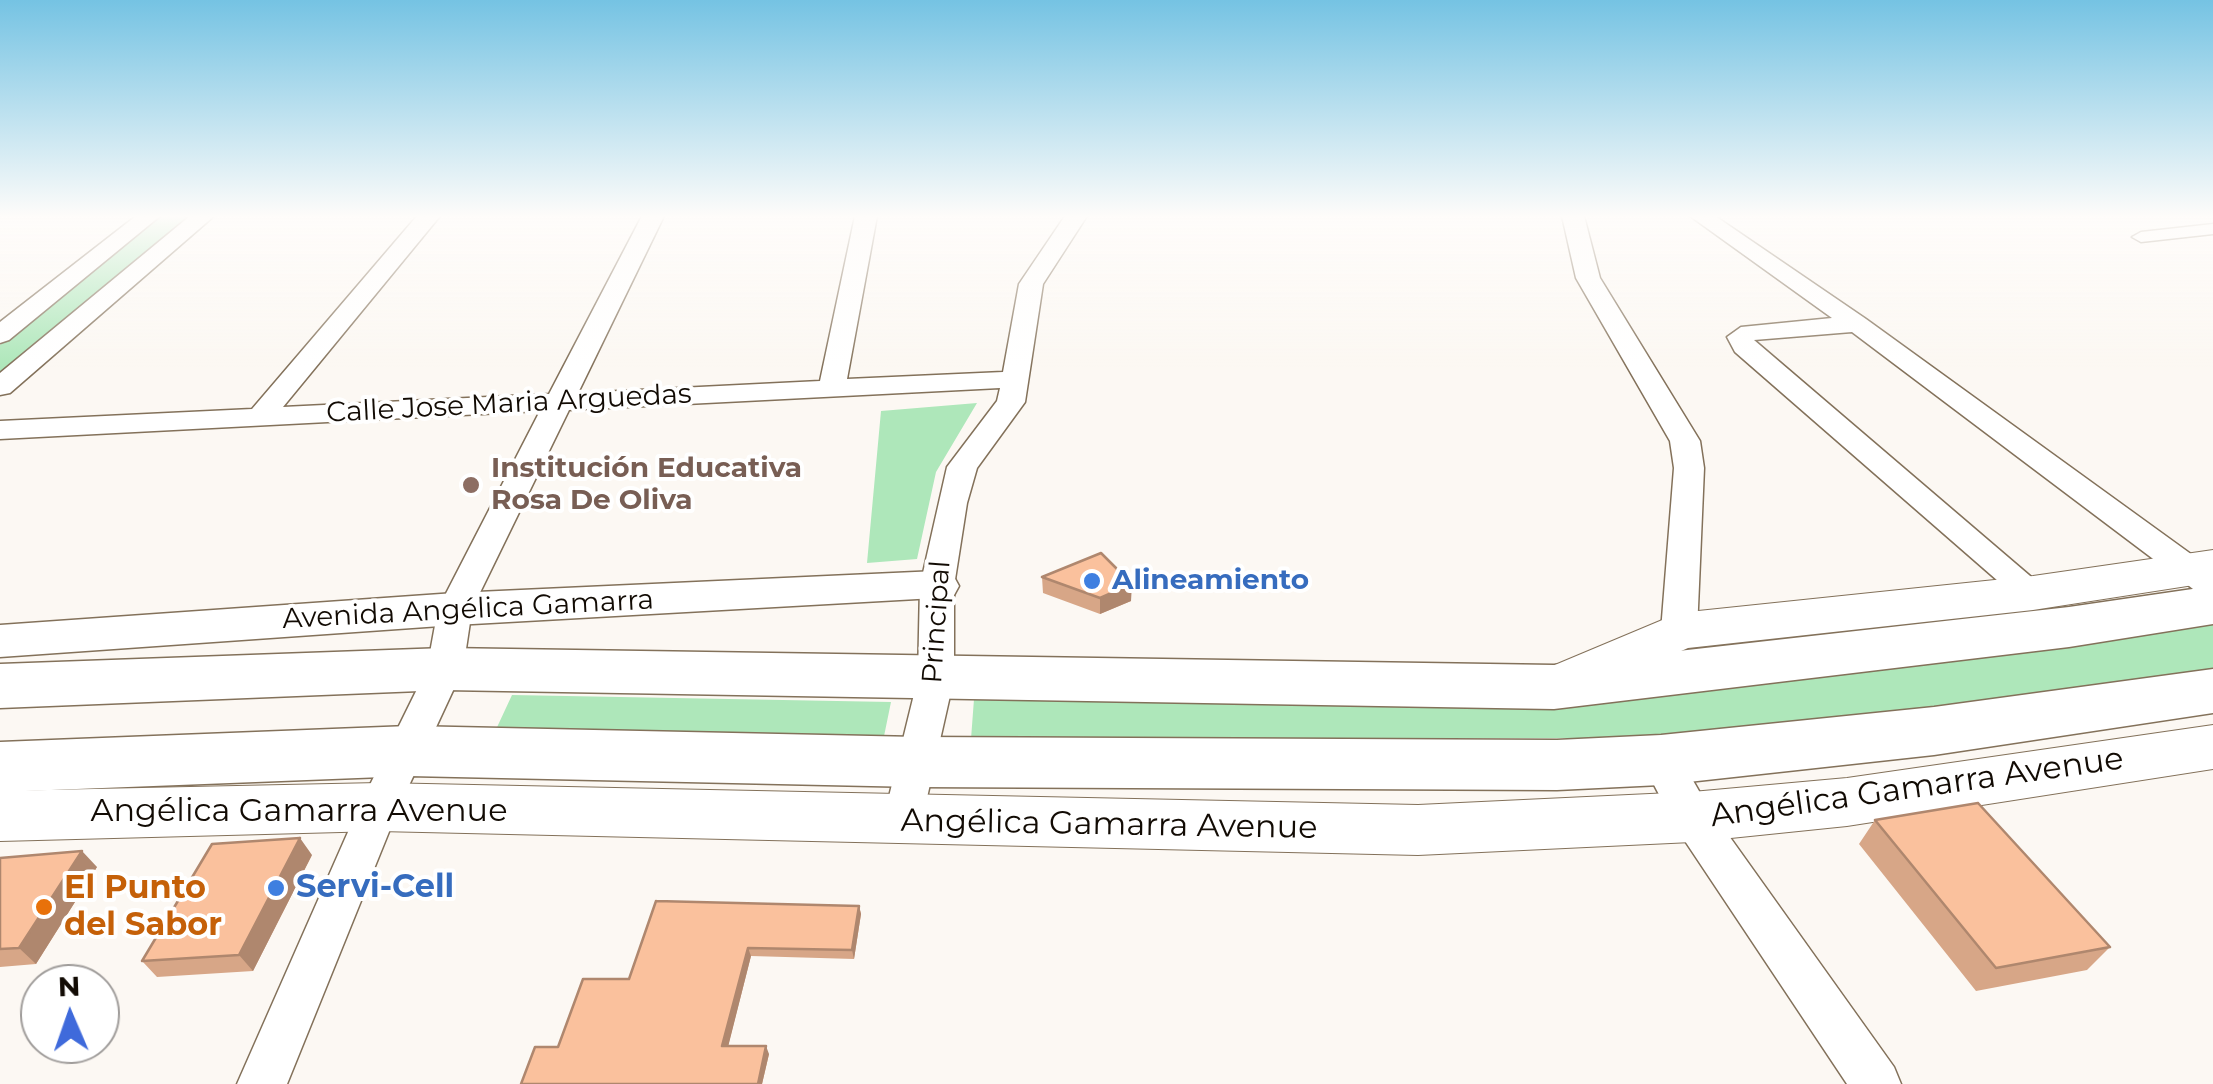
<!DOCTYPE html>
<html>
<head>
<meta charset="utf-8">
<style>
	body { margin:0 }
	#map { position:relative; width:2213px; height:1084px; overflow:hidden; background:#fcf8f3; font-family:Montserrat,sans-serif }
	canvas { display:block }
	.north { position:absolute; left:20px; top:964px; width:100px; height:100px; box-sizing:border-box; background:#fff; border:2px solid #a09d9b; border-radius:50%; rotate:358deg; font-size:28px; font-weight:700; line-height:40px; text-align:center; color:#120b04 }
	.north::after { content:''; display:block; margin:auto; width:35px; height:45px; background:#3f6adb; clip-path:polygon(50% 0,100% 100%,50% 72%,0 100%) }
</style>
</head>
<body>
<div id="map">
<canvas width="2213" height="1084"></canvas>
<div class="north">N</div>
</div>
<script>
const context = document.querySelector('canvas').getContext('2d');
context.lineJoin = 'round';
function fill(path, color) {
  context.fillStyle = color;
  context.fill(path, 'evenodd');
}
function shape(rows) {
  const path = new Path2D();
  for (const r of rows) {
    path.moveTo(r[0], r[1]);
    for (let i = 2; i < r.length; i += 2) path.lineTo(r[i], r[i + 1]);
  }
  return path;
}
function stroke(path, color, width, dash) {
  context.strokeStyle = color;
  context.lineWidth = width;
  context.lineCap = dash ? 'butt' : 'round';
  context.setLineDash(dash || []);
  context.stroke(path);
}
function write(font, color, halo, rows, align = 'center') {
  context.font = font + ' Montserrat,sans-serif';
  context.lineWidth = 8;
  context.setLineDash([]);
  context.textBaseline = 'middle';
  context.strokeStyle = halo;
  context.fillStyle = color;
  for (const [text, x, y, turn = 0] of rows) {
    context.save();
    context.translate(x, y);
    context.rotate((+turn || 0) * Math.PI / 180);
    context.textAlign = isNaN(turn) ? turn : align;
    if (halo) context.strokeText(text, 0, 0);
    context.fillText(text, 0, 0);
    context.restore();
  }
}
fill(shape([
	[160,216,192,216,0,378,0,345],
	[977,403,936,472,917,559,867,563,881,411],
	[2213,617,2213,674,1964,715,1636,738,971,739,974,699,1530,701,1762,684],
	[512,695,891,702,882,746,492,738]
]), '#aee7ba');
const pedestrian = shape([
	[2213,224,2213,234,2141,242,2132,237,2141,232,2213,224]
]);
const minor = shape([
	[136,216,160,216,9,340,0,343,0,322,136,216],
	[190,216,214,216,10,393,0,395,0,373,190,216],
	[417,216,440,216,283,407,549,394,642,216,664,216,578,393,820,381,855,216,877,216,847,379,1003,372,1019,284,1065,216,1087,216,1043,284,1025,402,977,468,967,503,954,586,954,678,919,833,904,838,889,833,883,821,918,678,920,586,947,467,997,401,1000,388,569,410,472,609,463,669,399,807,287,1084,237,1084,359,807,427,669,438,609,540,411,0,439,0,421,252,409,417,216],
	[1562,216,1584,216,1600,278,1700,441,1704,468,1697,631,1691,640,1679,643,1667,640,1661,631,1674,468,1670,441,1576,278,1562,216],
	[1690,216,1715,216,1866,319,2213,570,2213,598,2201,595,1852,332,1754,340,2050,593,2045,601,2021,601,1735,352,1727,337,1741,327,1832,318,1690,216],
	[1661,745,1675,749,1707,805,1894,1067,1901,1084,1847,1084,1677,829,1641,760,1647,749,1661,745]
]);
const tertiary = shape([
	[937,571,953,575,959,586,953,597,455,625,0,657,0,625,455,593,937,571]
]);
const secondary = shape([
	[2213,550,2213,582,2033,610,1688,648,1562,704,1543,698,1535,684,1543,670,1679,613,2033,576,2213,550],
	[2213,725,2213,769,1847,826,1692,842,1418,855,379,831,0,841,0,791,379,783,1418,805,1692,792,1847,778,2213,725]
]);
const primary = shape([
	[2213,586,2213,624,2069,647,1554,709,445,690,0,708,0,664,445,648,1554,665,2069,607,2213,586],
	[2213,669,2213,713,1934,755,1661,785,1557,790,917,787,409,776,0,792,0,742,409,726,917,737,1557,740,1661,735,1934,707,2213,669]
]);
stroke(pedestrian, '#83715a', 3);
stroke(minor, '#83715a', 3);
stroke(tertiary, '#83715a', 3);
stroke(secondary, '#83715a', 2);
stroke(primary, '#83715a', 3);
fill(pedestrian, '#fff');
fill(minor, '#fff');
fill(tertiary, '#fff');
fill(secondary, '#fff');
fill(primary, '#fff');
fill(shape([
	[1042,577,1131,601,1100,614,1043,593],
	[1875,820,2110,947,2087,970,1976,991,1859,844],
	[312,855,253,971,157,977,142,961],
	[0,858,97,867,36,964,0,967],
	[859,906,861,914,854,959,751,956,728,1046,769,1054,762,1084,521,1084,629,979]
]), '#d7a687');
fill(shape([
	[1132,584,1131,601,1100,614,1100,598],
	[300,838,312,855,253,971,239,955],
	[82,851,97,867,36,964,19,948],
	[859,906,861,914,854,959,852,950],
	[748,948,751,956,726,1055,722,1046],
	[766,1046,769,1054,762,1084,758,1084]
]), '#af876e');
const building = shape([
	[1101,553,1132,584,1100,598,1042,577,1101,553],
	[1978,803,2110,947,1996,968,1875,820,1978,803],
	[300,838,239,955,142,961,212,844,300,838],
	[82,851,19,948,0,949,0,858,82,851],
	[656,901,859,906,852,950,748,948,722,1046,766,1046,758,1084,521,1084,535,1047,558,1047,583,979,629,979,656,901]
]);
fill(building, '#fac19d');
stroke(building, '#af876e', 2.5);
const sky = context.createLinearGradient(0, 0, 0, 367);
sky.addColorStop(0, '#75c3e3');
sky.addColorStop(0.59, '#fefcfa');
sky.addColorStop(1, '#fefcfa00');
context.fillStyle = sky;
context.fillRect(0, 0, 2213, 367);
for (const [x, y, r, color] of [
	[471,485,10,"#8d6e63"],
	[1092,581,10,"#3f7fe0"],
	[276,888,10,"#3f7fe0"],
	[44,907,10,"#e8710a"]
]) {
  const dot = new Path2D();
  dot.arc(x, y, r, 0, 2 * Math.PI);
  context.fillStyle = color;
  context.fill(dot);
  stroke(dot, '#fff', 4);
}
write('28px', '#120b04', '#fff', [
	["Calle Jose Maria Arguedas",509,404,-3],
	["Avenida Angélica Gamarra",468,610,-3],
	["Principal",937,622,-86]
]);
write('bold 28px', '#785e54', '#fff', [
	["Institución Educativa",491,469],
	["Rosa De Oliva",491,501]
], 'left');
write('bold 28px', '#366cbe', '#fff', [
	["Alineamiento",1112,581]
], 'left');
write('32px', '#120b04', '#fff', [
	["Angélica Gamarra Avenue",1917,788,-8],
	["Angélica Gamarra Avenue",299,812],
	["Angélica Gamarra Avenue",1109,825,1]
]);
write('bold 32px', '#366cbe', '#fff', [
	["Servi-Cell",296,888]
], 'left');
write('bold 32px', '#c56008', '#fff', [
	["El Punto",64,889],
	["del Sabor",64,926]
], 'left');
</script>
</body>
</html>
